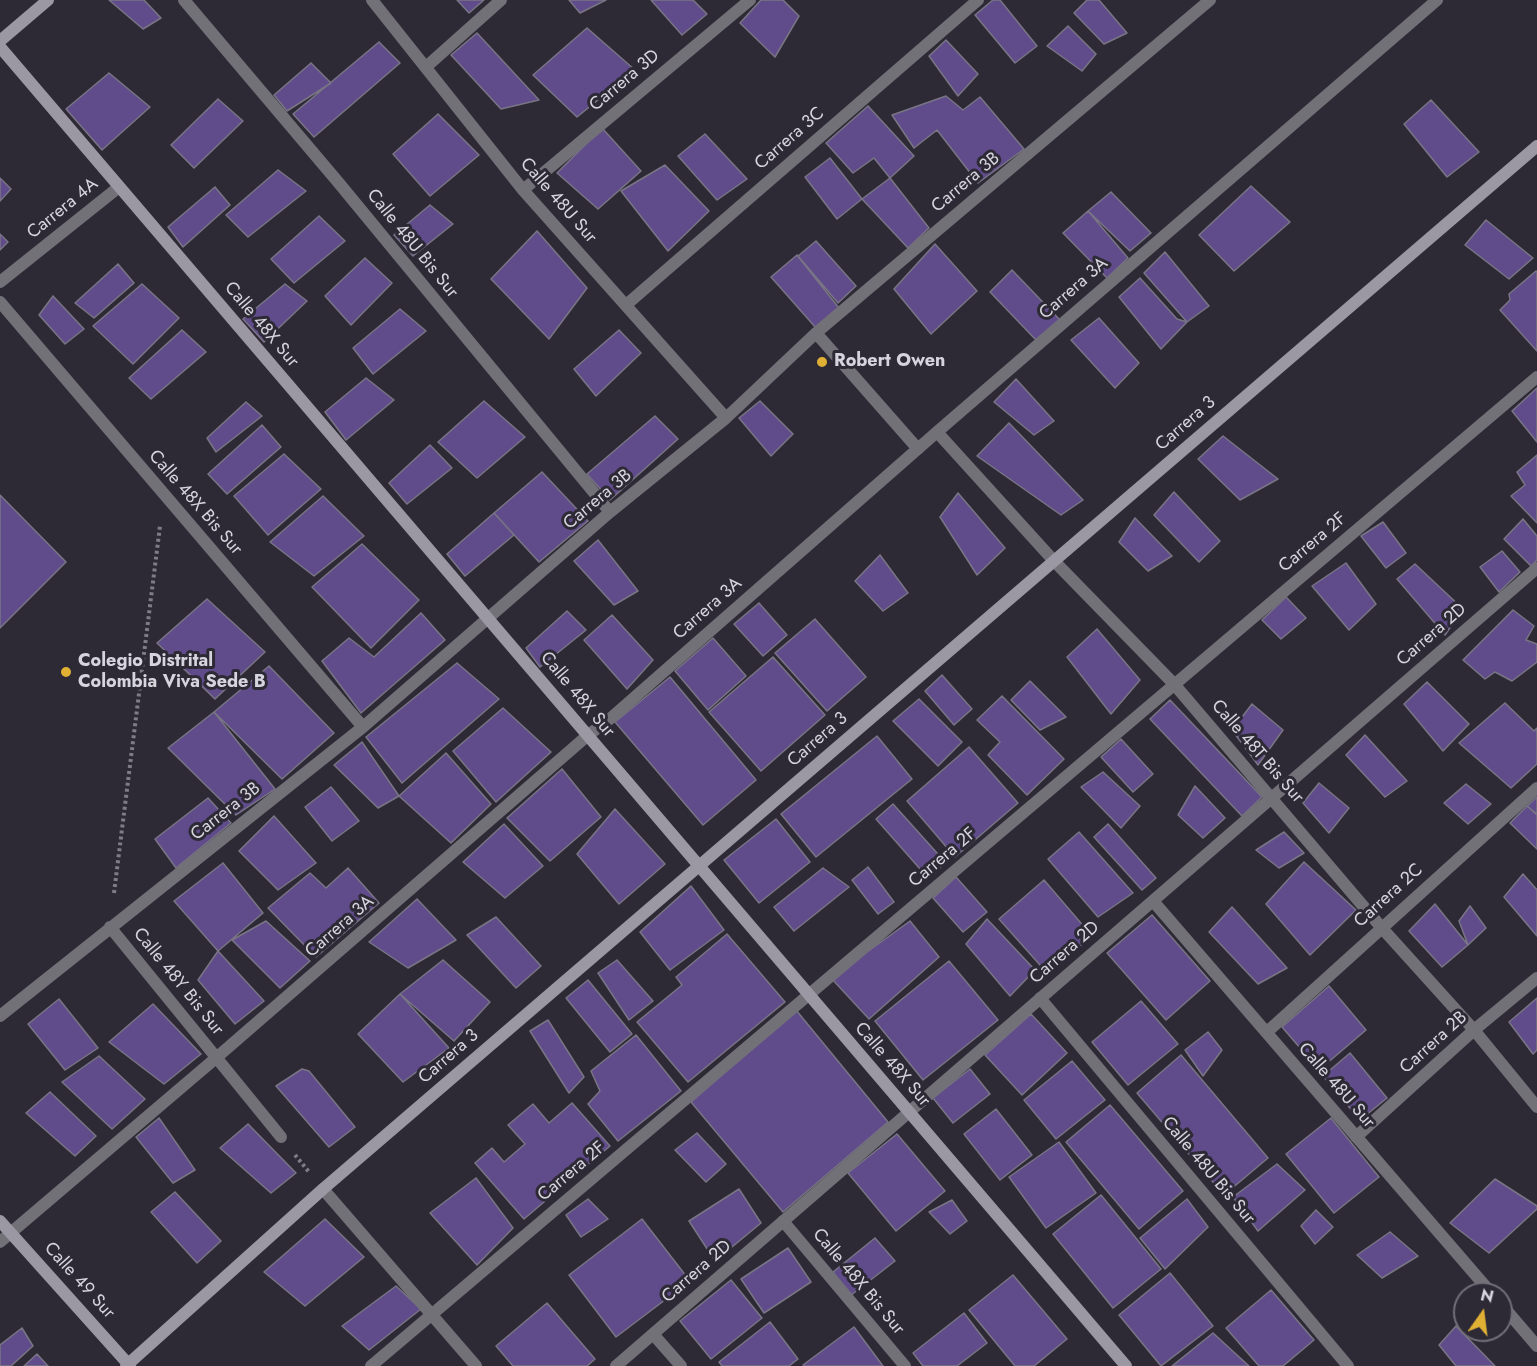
<!DOCTYPE html>
<html>
<head>
<meta charset="utf-8">
<style>
	body { margin:0 }
	#map { position:relative; width:1537px; height:1366px; overflow:hidden; background:#2d2a36; font-family:Jost,sans-serif }
	canvas { display:block }
	.north { position:absolute; left:1453px; top:1282px; width:60px; height:60px; box-sizing:border-box; background:#2d2a36; border:2px solid #716e78; border-radius:50%; rotate:14deg; font-size:16px; font-weight:700; line-height:24px; text-align:center; color:#d6d4dc }
	.north::after { content:''; display:block; margin:auto; width:21px; height:27px; background:#dfb034; clip-path:polygon(50% 0,100% 100%,50% 72%,0 100%) }
</style>
</head>
<body>
<div id="map">
<canvas width="1537" height="1366"></canvas>
<div class="north">N</div>
</div>
<script>
const context = document.querySelector('canvas').getContext('2d');
context.lineJoin = 'round';
function fill(path, color) {
  context.fillStyle = color;
  context.fill(path, 'evenodd');
}
function shape(rows) {
  const path = new Path2D();
  for (const r of rows) {
    path.moveTo(r[0], r[1]);
    for (let i = 2; i < r.length; i += 2) path.lineTo(r[i], r[i + 1]);
  }
  return path;
}
function stroke(path, color, width, dash) {
  context.strokeStyle = color;
  context.lineWidth = width;
  context.lineCap = dash ? 'butt' : 'round';
  context.setLineDash(dash || []);
  context.stroke(path);
}
function write(font, color, halo, rows, align = 'center') {
  context.font = font + ' Jost,sans-serif';
  context.lineWidth = 6;
  context.setLineDash([]);
  context.textBaseline = 'middle';
  context.strokeStyle = halo;
  context.fillStyle = color;
  for (const [text, x, y, turn = 0] of rows) {
    context.save();
    context.translate(x, y);
    context.rotate((+turn || 0) * Math.PI / 180);
    context.textAlign = isNaN(turn) ? turn : align;
    if (halo) context.strokeText(text, 0, 0);
    context.fillText(text, 0, 0);
    context.restore();
  }
}
const building = shape([
	[109,0,144,0,161,18,143,29,109,0],
	[457,0,484,0,469,13,457,0],
	[569,0,606,0,580,13,569,0],
	[651,0,693,0,707,14,682,35,651,0],
	[761,0,783,0,799,16,775,57,740,23,761,0],
	[993,0,1000,0,1037,46,1015,63,975,15,993,0],
	[1087,0,1099,0,1127,33,1104,44,1074,13,1087,0],
	[1068,26,1096,54,1082,71,1047,46,1068,26],
	[587,28,635,70,577,117,533,75,587,28],
	[477,33,539,100,501,109,451,55,477,33],
	[946,40,978,74,958,96,929,56,946,40],
	[379,42,400,63,314,137,293,114,379,42],
	[311,63,331,83,287,111,274,95,311,63],
	[109,73,150,107,102,150,66,109,109,73],
	[946,96,963,110,980,97,1024,149,978,183,937,130,914,148,892,115,946,96],
	[218,99,243,121,194,168,171,145,218,99],
	[1431,100,1479,152,1447,177,1404,124,1431,100],
	[868,106,914,156,890,178,874,158,853,173,826,143,868,106],
	[438,114,479,155,430,196,393,154,438,114],
	[602,128,641,171,598,209,557,173,602,128],
	[705,134,747,179,717,200,678,156,705,134],
	[830,158,862,199,837,219,805,177,830,158],
	[665,165,709,211,668,251,621,191,665,165],
	[278,170,306,191,248,237,226,215,278,170],
	[0,178,11,189,0,201,0,178],
	[890,178,929,228,908,248,862,199,890,178],
	[1251,186,1290,222,1234,271,1199,235,1251,186],
	[215,187,230,205,183,247,168,227,215,187],
	[1111,192,1151,233,1130,251,1088,211,1111,192],
	[430,205,453,224,413,256,394,235,430,205],
	[1088,211,1128,258,1107,278,1063,233,1088,211],
	[319,216,345,241,294,283,271,259,319,216],
	[1486,220,1533,258,1509,279,1465,245,1486,220],
	[537,231,587,288,549,339,491,279,537,231],
	[0,234,8,242,0,250,0,234],
	[816,241,856,286,838,303,798,256,816,241],
	[935,244,977,291,931,334,894,289,935,244],
	[1165,252,1209,306,1187,322,1144,273,1165,252],
	[797,255,839,308,816,328,771,277,797,255],
	[365,258,392,283,351,325,325,296,365,258],
	[118,264,134,283,94,318,75,303,118,264],
	[1012,270,1060,320,1036,340,990,292,1012,270],
	[1536,271,1537,272,1537,351,1500,310,1510,300,1509,294,1536,271],
	[1140,278,1177,319,1187,322,1161,349,1119,297,1140,278],
	[142,284,179,318,133,364,93,326,142,284],
	[285,284,307,301,264,342,243,319,285,284],
	[53,296,84,329,65,344,39,315,53,296],
	[400,309,426,331,373,374,353,348,400,309],
	[1099,318,1139,363,1115,388,1071,340,1099,318],
	[182,330,206,352,151,399,129,378,182,330],
	[619,330,641,353,596,396,574,369,619,330],
	[366,378,394,400,346,440,325,412,366,378],
	[1016,379,1054,421,1034,435,994,402,1016,379],
	[1537,388,1537,442,1512,411,1537,388],
	[484,401,525,437,477,478,438,442,484,401],
	[760,401,793,434,771,456,739,418,760,401],
	[246,402,262,416,216,452,207,438,246,402],
	[655,416,678,439,610,500,587,474,655,416],
	[1009,423,1083,500,1061,515,977,456,1009,423],
	[262,425,281,447,227,494,208,474,262,425],
	[1223,436,1278,479,1240,500,1198,459,1223,436],
	[430,445,452,468,407,504,389,483,430,445],
	[284,454,321,489,268,535,234,496,284,454],
	[1537,455,1537,523,1511,496,1525,485,1517,472,1537,455],
	[542,472,588,521,539,562,494,513,542,472],
	[1174,492,1220,541,1199,562,1154,515,1174,492],
	[958,493,1005,548,977,575,940,517,958,493],
	[0,495,66,562,0,628,0,495],
	[323,496,364,536,314,576,270,542,323,496],
	[494,513,514,535,465,576,447,554,494,513],
	[1135,518,1172,556,1148,571,1119,542,1135,518],
	[1523,519,1537,536,1537,560,1531,566,1504,539,1523,519],
	[1383,522,1406,553,1386,568,1361,536,1383,522],
	[598,540,638,591,614,605,574,561,598,540],
	[362,544,419,600,371,648,312,587,362,544],
	[1502,551,1520,572,1499,592,1480,567,1502,551],
	[880,555,908,593,883,611,855,581,880,555],
	[1346,563,1376,604,1349,630,1312,586,1346,563],
	[1415,564,1463,609,1445,635,1397,579,1415,564],
	[1286,597,1306,618,1281,639,1262,620,1286,597],
	[207,599,265,652,215,699,157,643,207,599],
	[759,603,787,635,763,656,734,624,759,603],
	[1513,610,1534,626,1526,640,1537,644,1537,662,1512,681,1495,672,1485,679,1463,660,1513,610],
	[567,611,586,630,540,667,526,648,567,611],
	[421,613,445,640,361,713,322,661,349,638,374,657,421,613],
	[612,615,653,660,627,689,584,640,612,615],
	[815,619,866,677,827,711,775,653,815,619],
	[1097,629,1140,680,1111,714,1067,657,1097,629],
	[713,638,746,676,708,710,675,671,713,638],
	[773,657,825,715,761,771,709,712,773,657],
	[457,663,499,699,402,783,366,737,457,663],
	[269,666,334,733,282,779,214,712,269,666],
	[942,675,972,709,954,725,925,691,942,675],
	[670,677,756,780,703,825,615,722,670,677],
	[1030,681,1066,717,1040,730,1011,700,1030,681],
	[1427,682,1469,724,1443,751,1404,704,1427,682],
	[1002,696,1064,759,1027,795,988,755,1000,742,977,720,1002,696],
	[919,699,962,742,938,766,893,721,919,699],
	[1170,700,1262,797,1242,816,1150,719,1170,700],
	[1505,703,1534,731,1537,728,1537,764,1511,788,1459,743,1505,703],
	[1252,704,1283,730,1258,765,1232,730,1252,704],
	[503,708,551,752,496,802,453,751,503,708],
	[214,712,275,789,236,815,168,748,214,712],
	[1365,735,1407,781,1385,797,1346,755,1365,735],
	[877,736,912,779,816,857,781,814,877,736],
	[1121,739,1153,774,1133,792,1101,757,1121,739],
	[362,742,399,796,378,808,334,765,362,742],
	[969,747,1018,803,955,857,907,801,969,747],
	[446,753,491,804,451,843,399,796,446,753],
	[562,769,601,817,550,861,507,818,562,769],
	[1103,772,1140,806,1121,828,1081,787,1103,772],
	[1319,783,1349,808,1329,833,1303,803,1319,783],
	[1466,784,1491,804,1468,824,1444,803,1466,784],
	[1195,786,1225,818,1203,838,1178,815,1195,786],
	[331,787,359,821,332,841,305,807,331,787],
	[1537,797,1537,814,1527,806,1537,797],
	[208,798,231,823,176,868,155,839,208,798],
	[893,804,946,863,928,878,876,819,893,804],
	[1527,806,1537,815,1537,849,1510,823,1527,806],
	[615,809,665,864,619,904,577,854,615,809],
	[274,816,316,863,278,890,239,851,274,816],
	[776,819,810,862,759,903,724,860,776,819],
	[504,824,543,866,505,898,463,862,504,824],
	[1108,824,1156,878,1142,890,1094,837,1108,824],
	[1079,832,1133,893,1098,917,1048,859,1079,832],
	[1284,832,1304,853,1279,868,1256,850,1284,832],
	[1304,862,1356,910,1310,955,1266,904,1304,862],
	[223,863,263,913,218,951,174,901,223,863],
	[868,867,894,902,878,914,852,880,868,867],
	[348,868,379,903,316,957,268,908,310,873,326,888,348,868],
	[823,868,849,887,794,931,774,907,823,868],
	[1523,874,1537,890,1537,936,1504,897,1523,874],
	[956,877,987,912,963,932,933,898,956,877],
	[1044,880,1092,936,1048,974,999,919,1044,880],
	[691,886,724,930,670,970,640,932,691,886],
	[417,899,456,940,408,968,369,942,417,899],
	[1435,904,1468,945,1442,967,1409,931,1435,904],
	[1470,906,1486,928,1468,945,1459,921,1470,906],
	[1232,907,1287,968,1258,984,1209,932,1232,907],
	[1152,915,1210,981,1166,1020,1107,953,1152,915],
	[496,917,541,966,516,988,467,935,496,917],
	[987,919,1035,970,1010,996,966,944,987,919],
	[266,921,310,961,280,988,232,940,266,921],
	[910,921,939,957,869,1019,831,978,910,921],
	[727,934,785,1002,688,1082,637,1022,682,985,676,977,727,934],
	[218,951,264,1001,235,1024,198,980,218,951],
	[443,960,490,1002,454,1041,400,994,443,960],
	[617,960,653,1001,629,1020,598,973,617,960],
	[949,961,998,1020,923,1080,875,1021,949,961],
	[588,980,632,1034,610,1052,566,998,588,980],
	[1329,986,1366,1030,1319,1070,1282,1027,1329,986],
	[400,994,449,1048,403,1082,358,1034,400,994],
	[1537,998,1537,1050,1533,1054,1509,1022,1537,998],
	[59,999,98,1048,65,1070,28,1024,59,999],
	[1141,1001,1178,1044,1128,1085,1092,1042,1141,1001],
	[153,1004,201,1054,164,1084,109,1042,153,1004],
	[796,1010,888,1122,783,1212,691,1102,796,1010],
	[1031,1014,1067,1053,1022,1095,985,1055,1031,1014],
	[548,1020,584,1077,569,1093,530,1031,548,1020],
	[1208,1032,1222,1050,1203,1076,1185,1050,1208,1032],
	[636,1035,681,1091,618,1141,588,1104,600,1091,591,1071,636,1035],
	[1350,1053,1387,1098,1360,1120,1323,1076,1350,1053],
	[1181,1055,1268,1158,1224,1195,1137,1093,1181,1055],
	[99,1056,145,1099,112,1129,62,1082,99,1056],
	[1072,1061,1105,1100,1056,1139,1024,1100,1072,1061],
	[302,1069,309,1071,355,1127,329,1147,276,1086,302,1069],
	[970,1069,990,1094,953,1123,933,1098,970,1069],
	[50,1092,96,1136,75,1156,26,1113,50,1092],
	[572,1103,610,1146,524,1219,475,1163,492,1148,504,1162,525,1144,508,1125,533,1104,549,1123,572,1103],
	[1110,1105,1183,1191,1139,1229,1066,1142,1110,1105],
	[996,1109,1032,1155,1000,1180,964,1134,996,1109],
	[159,1118,195,1170,173,1183,136,1137,159,1118],
	[1331,1118,1379,1177,1334,1213,1286,1154,1331,1118],
	[248,1124,296,1173,271,1193,220,1148,248,1124],
	[697,1133,726,1164,706,1182,675,1150,697,1133],
	[897,1134,945,1191,896,1231,848,1173,897,1134],
	[1059,1142,1096,1193,1046,1228,1009,1177,1059,1142],
	[1277,1164,1305,1190,1258,1231,1233,1197,1277,1164],
	[476,1178,513,1228,477,1265,430,1213,476,1178],
	[1495,1179,1537,1206,1537,1209,1489,1253,1450,1223,1495,1179],
	[739,1189,761,1223,715,1261,689,1221,739,1189],
	[175,1192,221,1241,197,1263,151,1212,175,1192],
	[1101,1195,1161,1269,1113,1308,1053,1234,1101,1195],
	[588,1199,608,1219,581,1237,566,1215,588,1199],
	[1187,1199,1208,1227,1165,1269,1140,1238,1187,1199],
	[952,1200,967,1221,950,1234,929,1212,952,1200],
	[1316,1210,1333,1227,1315,1244,1301,1226,1316,1210],
	[325,1219,364,1257,305,1306,264,1272,325,1219],
	[642,1219,690,1281,616,1337,569,1275,642,1219],
	[1390,1232,1418,1256,1382,1278,1357,1255,1390,1232],
	[875,1238,895,1261,850,1296,833,1272,875,1238],
	[788,1248,811,1282,764,1313,741,1279,788,1248],
	[1170,1273,1213,1326,1161,1366,1119,1315,1170,1273],
	[1013,1275,1067,1339,1034,1366,1015,1366,969,1310,1013,1275],
	[731,1280,762,1318,711,1359,680,1321,731,1280],
	[396,1286,421,1309,369,1350,342,1326,396,1286],
	[1271,1290,1314,1340,1283,1366,1259,1366,1226,1328,1271,1290],
	[547,1303,595,1359,587,1366,513,1366,496,1346,547,1303],
	[964,1313,987,1343,957,1366,923,1366,913,1353,964,1313],
	[770,1322,798,1359,789,1366,722,1366,719,1362,770,1322],
	[1456,1326,1495,1366,1456,1366,1439,1345,1456,1326],
	[854,1327,883,1366,804,1366,803,1365,854,1327],
	[22,1328,33,1346,11,1366,0,1366,0,1345,22,1328],
	[1213,1333,1249,1366,1172,1366,1213,1333],
	[37,1354,48,1366,24,1366,37,1354]
]);
fill(building, '#604c8b');
stroke(building, '#797584', 1.5);
stroke(shape([
	[114,893,160,526],
	[295,1155,309,1172]
]), '#7f7c86', 4, [3, 3]);
stroke(shape([
	[184,0,338,182,610,512],
	[372,0,523,190,726,418],
	[426,67,501,0],
	[523,190,750,0],
	[0,282,119,187],
	[0,302,363,727],
	[626,305,978,0],
	[816,333,918,449],
	[937,432,1054,561,1174,684,1381,927,1474,1030,1537,1107],
	[1153,901,1492,1294],
	[110,927,281,1137],
	[1040,998,1348,1366],
	[0,1016,363,727,610,512,726,418,816,333,1210,0],
	[1267,1032,1537,788],
	[1356,1137,1474,1030,1537,978],
	[323,1189,476,1366],
	[783,1221,905,1366],
	[0,1242,216,1058,587,736,611,718,937,432,1437,0],
	[1501,1304,1537,1346],
	[653,1334,681,1366],
	[371,1366,1537,377],
	[616,1366,1537,568]
]), '#737178', 12);
stroke(shape([
	[0,41,48,0],
	[0,47,1126,1366],
	[0,1221,130,1366],
	[126,1366,323,1189,1537,146]
]), '#9b98a3', 12);
for (const [x, y, r, color] of [
	[822,362,6,"#dfb034"],
	[66,672,6,"#dfb034"]
]) {
  const dot = new Path2D();
  dot.arc(x, y, r, 0, 2 * Math.PI);
  context.fillStyle = color;
  context.fill(dot);
  stroke(dot, '#2d2a36', 2);
}
write('18px', '#d6d4dc', '#2d2a36', [
	["Carrera 3D",625,81,-40],
	["Carrera 3C",790,139,-41],
	["Carrera 3B",966,183,-40],
	["Calle 48U Sur",558,201,49],
	["Carrera 4A",63,209,-39],
	["Calle 48U Bis Sur",412,244,51],
	["Carrera 3A",1074,289,-41],
	["Calle 48X Sur",261,325,50],
	["Carrera 3",1186,424,-41],
	["Carrera 3B",598,500,-40],
	["Calle 48X Bis Sur",195,503,49],
	["Carrera 2F",1313,543,-40],
	["Carrera 3A",708,609,-41],
	["Carrera 2D",1432,635,-41],
	["Calle 48X Sur",577,695,50],
	["Carrera 3",818,740,-41],
	["Calle 48T Bis Sur",1257,752,49],
	["Carrera 3B",226,812,-38],
	["Carrera 2F",943,858,-40],
	["Carrera 2C",1389,896,-42],
	["Carrera 3A",340,927,-41],
	["Carrera 2D",1065,953,-41],
	["Calle 48Y Bis Sur",178,982,51],
	["Carrera 2B",1434,1043,-42],
	["Carrera 3",449,1057,-41],
	["Calle 48X Sur",892,1065,49],
	["Calle 48U Sur",1336,1086,49],
	["Calle 48U Bis Sur",1208,1171,50],
	["Carrera 2F",572,1172,-40],
	["Carrera 2D",697,1272,-41],
	["Calle 49 Sur",79,1281,48],
	["Calle 48X Bis Sur",858,1282,50]
]);
write('bold 18px', '#d6d4dc', '#2d2a36', [
	["Robert Owen",834,362],
	["Colegio Distrital",78,662],
	["Colombia Viva Sede B",78,683]
], 'left');
</script>
</body>
</html>
